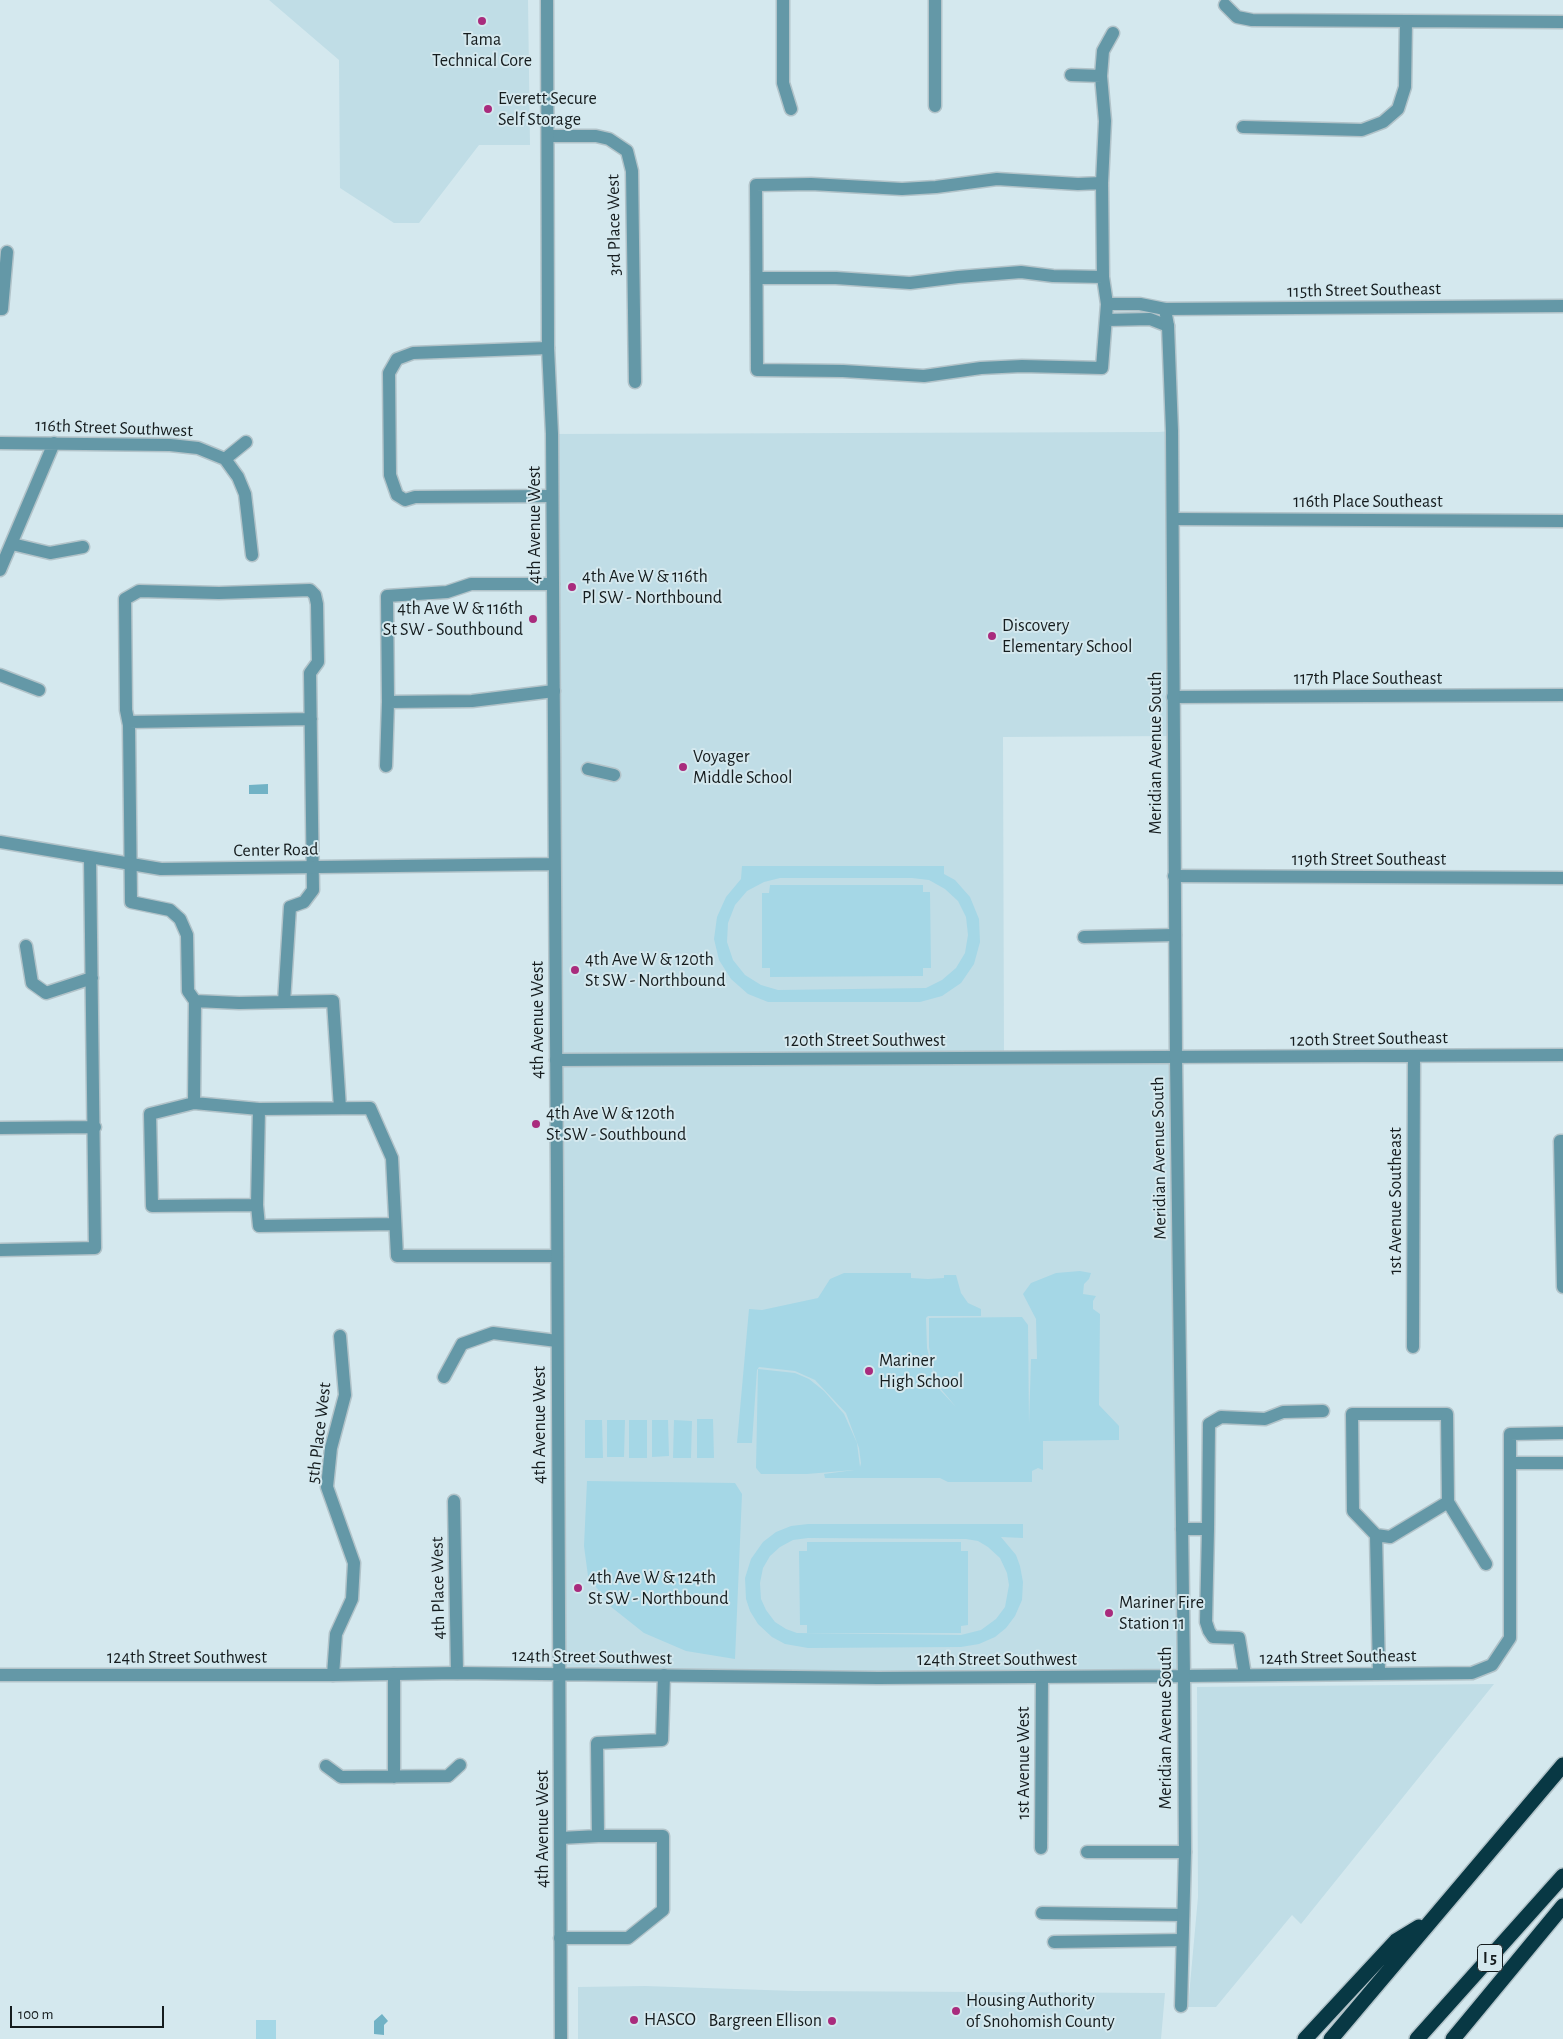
<!DOCTYPE html>
<html>
<head>
<meta charset="utf-8">
<style>
	body { margin:0 }
	#map { position:relative; width:1563px; height:2039px; overflow:hidden; background:#d4e8ee; font-family:"Alegreya Sans",sans-serif }
	canvas { display:block }
	.scale { position:absolute; left:10px; top:2006px; width:154px; height:22px; box-sizing:border-box; border:2px solid #151c1e; border-top:0; padding-left:6px; font-size:15px; line-height:18px; white-space:nowrap; color:#151c1e; -webkit-text-stroke:4px #d4e8ee; paint-order:stroke }
</style>
</head>
<body>
<div id="map">
<canvas width="1563" height="2039"></canvas>
<div class="scale">100 m</div>
</div>
<script>
const context = document.querySelector('canvas').getContext('2d');
context.lineJoin = 'round';
function fill(path, color) {
  context.fillStyle = color;
  context.fill(path, 'evenodd');
}
function shape(rows) {
  const path = new Path2D();
  for (const r of rows) {
    path.moveTo(r[0], r[1]);
    for (let i = 2; i < r.length; i += 2) path.lineTo(r[i], r[i + 1]);
  }
  return path;
}
function stroke(path, color, width, dash) {
  context.strokeStyle = color;
  context.lineWidth = width;
  context.lineCap = dash ? 'butt' : 'round';
  context.setLineDash(dash || []);
  context.stroke(path);
}
function write(font, color, halo, rows, align = 'center') {
  context.font = font + ' "Alegreya Sans",sans-serif';
  context.lineWidth = 4;
  context.setLineDash([]);
  context.textBaseline = 'middle';
  context.strokeStyle = halo;
  context.fillStyle = color;
  for (const [text, x, y, turn = 0] of rows) {
    context.save();
    context.translate(x, y);
    context.rotate((+turn || 0) * Math.PI / 180);
    context.textAlign = isNaN(turn) ? turn : align;
    if (halo) context.strokeText(text, 0, 0);
    context.fillText(text, 0, 0);
    context.restore();
  }
}
fill(shape([
	[269,0,528,0,530,145,479,145,419,223,394,223,340,188,339,60],
	[1172,431,1174,736,1003,737,1004,1057,1176,1058,1184,1676,560,1674,552,434,1159,432],
	[1494,1684,1301,1924,1292,1915,1216,2007,1188,2007,1198,1897,1197,1687],
	[645,1986,795,1991,1165,1993,1161,2039,578,2039,578,1987]
]), '#c0dde6');
fill(shape([
	[742,866,944,866,944,874,955,880,970,897,979,919,980,942,974,964,961,983,942,996,920,1002,768,1002,748,994,731,979,719,960,714,939,717,917,726,897,741,879],
	[780,878,912,878,929,880,945,889,958,901,966,917,968,935,965,953,956,968,942,980,926,988,778,990,761,985,745,975,733,960,727,942,728,923,735,905,747,891,764,882],
	[770,885,923,885,923,892,930,892,931,968,923,968,923,976,770,977,770,968,762,968,762,893,769,893],
	[1080,1271,1091,1273,1089,1279,1084,1284,1083,1294,1096,1296,1093,1301,1093,1309,1100,1314,1099,1405,1119,1426,1119,1440,1043,1441,1043,1470,1038,1468,1032,1471,1032,1482,948,1482,940,1478,825,1478,824,1474,854,1470,807,1474,761,1474,756,1468,758,1369,795,1373,809,1379,824,1391,844,1414,857,1443,860,1467,861,1463,859,1448,846,1413,815,1380,795,1371,759,1367,757,1370,752,1443,737,1443,749,1309,762,1310,818,1298,830,1279,844,1273,911,1273,911,1278,928,1279,944,1278,944,1275,956,1275,961,1293,968,1303,981,1309,981,1316,928,1316,926,1318,927,1348,933,1372,940,1390,956,1407,941,1389,933,1369,929,1347,929,1318,1022,1317,1028,1325,1029,1424,1031,1359,1037,1359,1036,1319,1023,1294,1031,1283,1056,1273],
	[697,1419,713,1419,714,1458,697,1458],
	[585,1420,602,1420,603,1458,585,1458],
	[607,1420,625,1420,624,1457,607,1457],
	[647,1420,647,1458,629,1458,629,1420],
	[652,1420,668,1420,669,1456,652,1457],
	[674,1420,692,1421,691,1458,673,1458],
	[587,1481,735,1483,742,1494,735,1659,686,1651,644,1633,610,1606,588,1576,584,1546],
	[808,1524,1023,1524,1023,1538,1001,1537,1016,1555,1020,1566,1023,1582,1022,1600,1015,1616,1006,1628,995,1637,979,1644,961,1647,808,1648,785,1644,772,1637,758,1624,750,1611,746,1599,745,1578,751,1559,763,1542,776,1532,791,1526],
	[808,1538,966,1539,978,1541,988,1547,1000,1558,1007,1573,1009,1585,1005,1607,996,1619,981,1630,961,1635,797,1633,786,1629,775,1622,766,1610,761,1599,760,1583,763,1568,770,1556,780,1547,793,1540],
	[807,1542,961,1542,961,1551,968,1551,968,1625,961,1626,961,1633,807,1633,807,1625,800,1625,799,1551,807,1551],
	[256,2020,276,2020,276,2039,256,2039]
]), '#a5d7e6');
fill(shape([
	[268,784,268,794,249,794,249,785],
	[382,2014,388,2021,384,2025,384,2035,374,2034,374,2021]
]), '#71b2c5');
const minor = shape([
	[783,0,783,83,791,109],
	[935,0,935,106],
	[1225,5,1237,17,1252,20,1563,22],
	[1071,75,1101,76],
	[1243,127,1362,130,1383,122,1398,109,1405,87,1406,21],
	[548,136,596,136,609,139,627,151,632,171,635,382],
	[1102,183,1078,184,997,179,936,187,902,189,811,184,756,185,757,370,843,371,924,376,981,368,1022,366,1102,368,1107,304,1103,277,1102,183,1105,121,1101,76,1103,51,1113,33],
	[757,278,836,278,910,283,958,277,1021,272,1053,276,1103,277],
	[1107,304,1140,304,1165,309],
	[0,309,2,309,7,252],
	[1107,320,1150,319,1168,326],
	[548,348,413,353,397,359,389,373,390,475,397,495,405,500,415,497,552,496],
	[0,443,170,445,198,448,225,459],
	[225,459,238,477,245,494,252,555],
	[225,459,246,442],
	[1173,519,1563,521],
	[12,544,50,553,83,547],
	[0,570,54,443],
	[0,675,39,690],
	[1173,697,1563,695],
	[388,702,472,701,554,691],
	[129,722,311,719],
	[386,766,388,702,387,596,447,592,471,584,553,584],
	[588,769,614,775],
	[1174,876,1563,878],
	[1084,937,1175,935],
	[26,946,32,983,46,993,92,978],
	[195,1001,188,991,187,935,180,919,170,910,131,902,129,725,126,710,125,599,139,591,219,593,310,590,315,595,317,604,318,662,310,673,313,890,304,902,290,907,284,1002],
	[556,1060,1563,1055],
	[194,1103,259,1109],
	[340,1108,333,1001,239,1003,195,1001,194,1103,150,1114,152,1206,257,1205,259,1109,370,1108,392,1158,397,1256,557,1256],
	[0,1128,95,1127],
	[1563,1141,1560,1141,1563,1287],
	[257,1205,259,1226,395,1224],
	[0,1250,95,1248,90,858],
	[1413,1347,1414,1056],
	[444,1377,462,1344,493,1333,557,1341],
	[1510,1463,1563,1463],
	[454,1501,457,1673],
	[1448,1502,1486,1564],
	[1182,1529,1208,1529,1206,1622,1209,1631,1213,1637,1239,1638,1245,1675],
	[1208,1529,1209,1424,1221,1417,1265,1419,1283,1412,1323,1411],
	[1376,1535,1390,1537,1448,1502,1447,1414,1352,1414,1353,1511,1376,1535,1379,1674],
	[394,1674,394,1777],
	[333,1675,336,1634,352,1599,354,1563,327,1487,331,1448,345,1395,340,1336],
	[1184,1676,1472,1673,1492,1665,1510,1638,1510,1434,1563,1433],
	[326,1766,341,1777,448,1776,460,1765],
	[561,1838,598,1836],
	[1041,1848,1042,1677],
	[1087,1852,1185,1852],
	[1042,1913,1183,1915],
	[560,1938,628,1938,663,1910,663,1836,598,1836,597,1743,662,1740,664,1675],
	[1054,1942,1182,1940]
]);
const tertiary = shape([
	[547,0,548,348,552,434,557,1183,561,2039],
	[0,842,161,869,554,864],
	[0,1675,333,1675,457,1673,878,1678,1184,1676],
	[1181,2006,1185,1852,1184,1676,1176,1058,1172,431,1168,326,1165,309,1563,306]
]);
const motorway = shape([
	[1305,2039,1396,1941,1419,1927],
	[1331,2039,1563,1765],
	[1417,2039,1563,1876],
	[1453,2039,1563,1906]
]);
stroke(minor, '#b2c3c9', 15);
stroke(tertiary, '#b2c3c9', 15);
stroke(motorway, '#b2c3c9', 18);
stroke(minor, '#6498a7', 12);
stroke(tertiary, '#6498a7', 12);
stroke(motorway, '#083844', 15);
for (const [x, y, r, color] of [
	[482,21,5,"#a92b7d"],
	[488,109,5,"#a92b7d"],
	[572,587,5,"#a92b7d"],
	[533,619,5,"#a92b7d"],
	[992,636,5,"#a92b7d"],
	[683,767,5,"#a92b7d"],
	[575,970,5,"#a92b7d"],
	[536,1124,5,"#a92b7d"],
	[869,1371,5,"#a92b7d"],
	[578,1588,5,"#a92b7d"],
	[1109,1613,5,"#a92b7d"],
	[956,2011,5,"#a92b7d"],
	[634,2020,5,"#a92b7d"],
	[832,2021,5,"#a92b7d"]
]) {
  const dot = new Path2D();
  dot.arc(x, y, r, 0, 2 * Math.PI);
  context.fillStyle = color;
  context.fill(dot);
  stroke(dot, '#d4e8ee', 2);
}
for (const [x, y, w] of [
	[1490,1958,25]
]) {
  const box = new Path2D();
  box.roundRect(x - w / 2, y - 13.5, w, 27, 4);
  context.fillStyle = '#d4e8ee';
  context.fill(box);
  stroke(box, '#151c1e', 1);
}
write('bold 16px', '#151c1e', null, [
	["I 5",1490,1958]
]);
write('18px', '#151c1e', '#d4e8ee', [
	["Tama",482,40,"center"],
	["Technical Core",482,61,"center"],
	["Everett Secure",498,99],
	["Self Storage",498,120],
	["4th Ave W & 116th",582,577],
	["Pl SW - Northbound",582,598],
	["4th Ave W & 116th",523,609,"right"],
	["St SW - Southbound",523,630,"right"],
	["Discovery",1002,626],
	["Elementary School",1002,647],
	["Voyager",693,757],
	["Middle School",693,778],
	["4th Ave W & 120th",585,960],
	["St SW - Northbound",585,981],
	["4th Ave W & 120th",546,1114],
	["St SW - Southbound",546,1135],
	["Mariner",879,1361],
	["High School",879,1382],
	["4th Ave W & 124th",588,1578],
	["St SW - Northbound",588,1599],
	["Mariner Fire",1119,1603],
	["Station 11",1119,1624],
	["Housing Authority",966,2001],
	["of Snohomish County",966,2022],
	["HASCO",644,2020],
	["Bargreen Ellison",822,2021,"right"]
], 'left');
write('18px', '#151c1e', '#d4e8ee', [
	["3rd Place West",614,225,-91],
	["115th Street Southeast",1364,290,-1],
	["116th Street Southwest",114,428,2],
	["116th Place Southeast",1368,502],
	["4th Avenue West",535,525,-90],
	["117th Place Southeast",1368,679],
	["Meridian Avenue South",1156,753,-90],
	["Center Road",276,850,-1],
	["119th Street Southeast",1369,860],
	["4th Avenue West",538,1020,-90],
	["120th Street Southeast",1369,1039,-1],
	["120th Street Southwest",865,1041],
	["Meridian Avenue South",1159,1158,-91],
	["1st Avenue Southeast",1396,1201,-90],
	["4th Avenue West",540,1425,-90],
	["5th Place West",319,1433,-83],
	["4th Place West",438,1588,-91],
	["124th Street Southwest",592,1657,1],
	["124th Street Southeast",1338,1657,-1],
	["124th Street Southwest",187,1658],
	["124th Street Southwest",997,1660],
	["Meridian Avenue South",1166,1728,-90],
	["1st Avenue West",1024,1763,-90],
	["4th Avenue West",543,1829,-90]
]);
</script>
</body>
</html>
